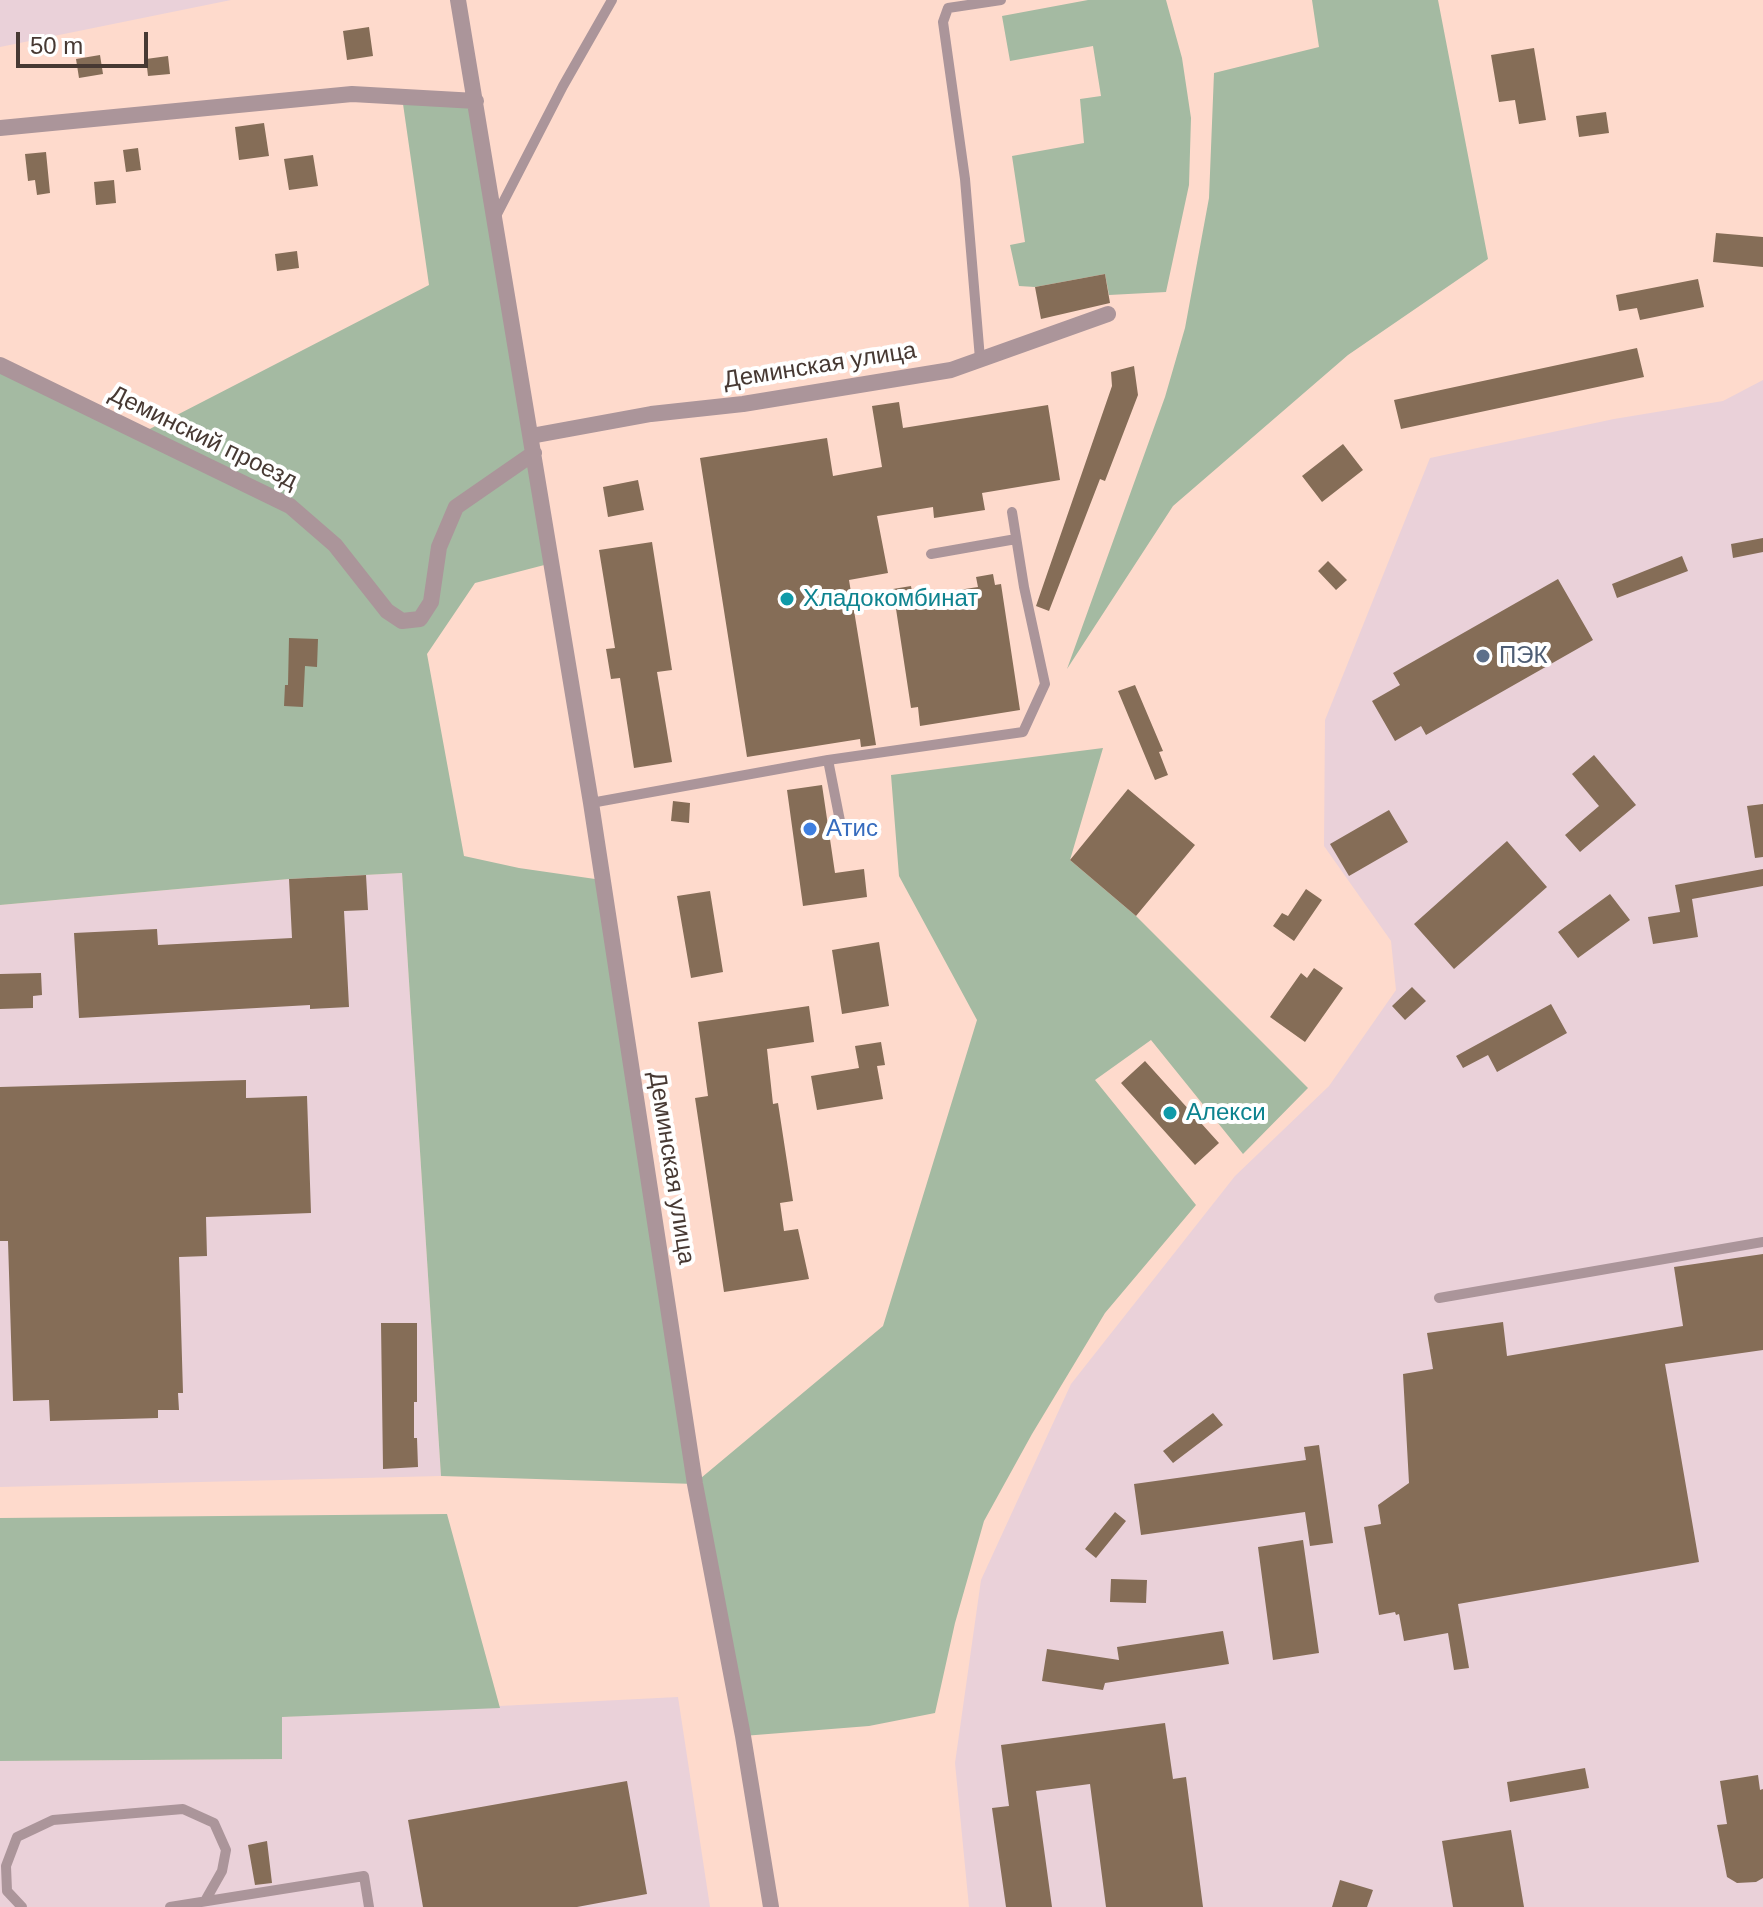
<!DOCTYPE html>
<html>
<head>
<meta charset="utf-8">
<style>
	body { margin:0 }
	#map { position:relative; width:1763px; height:1907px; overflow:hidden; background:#fedacc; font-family:Helvetica,sans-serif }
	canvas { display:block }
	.scale { position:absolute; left:16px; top:32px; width:132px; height:36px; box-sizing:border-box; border:4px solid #473933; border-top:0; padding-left:10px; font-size:24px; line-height:28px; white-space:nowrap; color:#473933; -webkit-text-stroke:6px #fff; paint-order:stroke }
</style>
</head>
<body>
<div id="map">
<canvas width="1763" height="1907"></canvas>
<div class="scale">50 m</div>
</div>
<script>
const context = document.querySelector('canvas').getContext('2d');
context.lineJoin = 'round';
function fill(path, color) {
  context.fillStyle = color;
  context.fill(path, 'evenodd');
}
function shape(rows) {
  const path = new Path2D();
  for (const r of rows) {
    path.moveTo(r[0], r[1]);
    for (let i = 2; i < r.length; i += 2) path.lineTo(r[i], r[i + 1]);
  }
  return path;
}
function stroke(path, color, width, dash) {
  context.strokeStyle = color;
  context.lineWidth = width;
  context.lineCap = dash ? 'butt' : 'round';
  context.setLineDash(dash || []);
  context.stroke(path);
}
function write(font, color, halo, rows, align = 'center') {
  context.font = font + ' Helvetica,sans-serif';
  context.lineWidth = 8;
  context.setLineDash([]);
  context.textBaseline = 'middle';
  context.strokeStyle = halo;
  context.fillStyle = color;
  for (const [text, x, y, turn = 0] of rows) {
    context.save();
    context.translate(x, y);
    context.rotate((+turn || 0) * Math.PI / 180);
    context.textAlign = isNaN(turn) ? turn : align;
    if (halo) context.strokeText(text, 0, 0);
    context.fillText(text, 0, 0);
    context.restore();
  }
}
fill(shape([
	[0,0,231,0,0,47],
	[1763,380,1763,1907,969,1907,955,1763,981,1580,1071,1384,1235,1176,1329,1086,1396,990,1391,941,1324,846,1325,720,1430,458,1614,419,1723,401],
	[402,873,441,1476,0,1487,0,905,289,879],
	[678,1697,710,1907,0,1907,0,1761,281,1759,281,1717]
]), '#ead1d9');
fill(shape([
	[1088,0,1166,0,1182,58,1191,118,1189,185,1166,292,1109,295,1105,274,1035,287,1019,286,1010,245,1025,242,1012,156,1084,143,1080,99,1101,96,1093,46,1010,61,1002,16],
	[1312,0,1438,0,1488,259,1348,355,1173,506,1067,669,1165,397,1185,328,1209,198,1214,73,1319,47],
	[402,97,476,101,552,563,475,583,427,654,464,856,519,868,602,880,695,1483,883,1326,977,1020,899,876,891,775,1103,748,1070,860,1136,916,1308,1088,1243,1154,1151,1040,1095,1080,1196,1205,1105,1313,1032,1434,984,1521,955,1623,935,1713,869,1726,743,1736,695,1484,441,1476,402,873,289,879,0,905,0,365,142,433,429,285],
	[447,1514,500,1708,282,1717,282,1759,0,1761,0,1518]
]), '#a4baa2');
fill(shape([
	[369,27,373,56,347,60,343,31],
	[1534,48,1546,120,1519,124,1515,100,1499,102,1491,55],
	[100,55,103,74,79,78,76,59],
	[168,56,170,74,148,76,146,59],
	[1606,112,1609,133,1579,137,1576,116],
	[264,123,269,156,239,160,235,127],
	[138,148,141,170,126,172,123,150],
	[46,152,50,193,37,195,35,180,28,181,25,154],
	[313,155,318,186,289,190,284,159],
	[114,180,116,203,96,205,94,182],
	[1716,233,1763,237,1763,267,1713,262],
	[297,251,299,268,277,271,275,254],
	[1105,274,1110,303,1041,319,1035,287],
	[1698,279,1704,307,1640,320,1637,308,1619,311,1616,295],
	[1637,348,1644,377,1401,429,1394,400],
	[1134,366,1138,395,1105,481,1100,479,1049,611,1036,606,1112,386,1111,372],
	[899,402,903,428,1048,405,1060,480,982,493,985,510,934,518,933,507,877,516,888,573,849,580,876,745,861,747,860,739,747,757,700,458,827,438,833,476,882,467,872,406],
	[1343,444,1363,470,1322,502,1302,476],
	[638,480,644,510,608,517,603,487],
	[1763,538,1763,552,1733,558,1731,544],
	[652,542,672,670,657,672,672,762,634,768,620,678,611,679,606,649,615,648,599,550],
	[1682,556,1688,571,1617,598,1612,584],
	[1328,561,1347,580,1336,590,1318,571],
	[993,574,995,585,1001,584,1020,710,920,726,918,707,911,708,893,589,911,586,913,597,978,587,976,577],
	[1558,579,1593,640,1426,735,1421,726,1395,741,1372,701,1400,685,1393,673],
	[289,638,318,639,317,667,305,666,303,707,284,706,285,685,288,685],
	[1135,685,1163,751,1159,752,1168,775,1155,780,1118,691],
	[1594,755,1636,805,1580,852,1565,835,1599,806,1572,774],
	[822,785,835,873,864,869,867,897,803,906,787,790],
	[1128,789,1195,845,1136,916,1070,860],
	[673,801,690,803,689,823,671,821],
	[1763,804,1763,857,1755,858,1747,806],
	[1389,810,1408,842,1349,876,1330,844],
	[1507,841,1547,887,1454,969,1414,924],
	[1763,869,1763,886,1692,899,1698,937,1653,944,1648,917,1680,912,1675,885],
	[366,875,368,910,344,911,349,1007,310,1009,310,1005,79,1018,74,933,157,929,158,945,292,938,289,879],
	[1306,889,1322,900,1294,941,1273,926,1282,913,1288,916],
	[710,891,723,972,691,978,677,896],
	[1610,894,1630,920,1578,958,1558,932],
	[879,942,889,1006,842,1014,832,950],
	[1314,968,1343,988,1305,1042,1270,1017,1301,973,1307,978],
	[41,973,42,995,33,996,33,1008,0,1009,0,974],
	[1412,987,1426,1001,1405,1020,1392,1006],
	[1551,1004,1567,1033,1497,1072,1488,1055,1463,1068,1456,1056],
	[809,1006,814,1042,767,1049,773,1104,778,1103,793,1201,780,1203,784,1231,798,1229,809,1279,724,1292,695,1098,708,1096,698,1022],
	[881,1042,885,1065,877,1066,883,1099,817,1110,811,1076,859,1068,855,1046],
	[1145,1061,1219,1143,1195,1165,1121,1083],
	[246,1080,246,1098,307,1096,311,1213,206,1217,207,1256,179,1257,183,1393,178,1393,179,1410,158,1410,158,1418,50,1421,49,1400,13,1401,8,1241,0,1241,0,1087],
	[1763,1254,1763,1350,1665,1364,1699,1562,1458,1604,1469,1668,1454,1670,1448,1633,1404,1641,1399,1614,1396,1615,1395,1612,1379,1615,1364,1527,1381,1524,1378,1505,1409,1483,1403,1374,1433,1369,1427,1333,1503,1322,1507,1356,1683,1326,1674,1267],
	[381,1323,417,1323,417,1402,414,1402,414,1438,417,1438,418,1467,383,1469],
	[1213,1413,1223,1425,1173,1463,1163,1451],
	[1319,1445,1333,1543,1310,1546,1305,1512,1141,1535,1134,1484,1306,1460,1304,1447],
	[1115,1512,1126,1521,1096,1558,1085,1549],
	[1303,1540,1319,1653,1273,1660,1258,1547],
	[1111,1579,1147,1580,1146,1603,1110,1602],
	[1223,1631,1229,1664,1105,1683,1103,1690,1042,1681,1047,1649,1119,1660,1117,1647],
	[1165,1723,1173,1779,1186,1777,1203,1907,1106,1907,1090,1784,1036,1791,1052,1907,1006,1907,992,1808,1009,1806,1001,1745],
	[1585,1768,1589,1788,1510,1802,1507,1782],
	[1758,1775,1760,1790,1763,1789,1763,1878,1756,1882,1737,1883,1727,1877,1717,1825,1727,1824,1720,1781],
	[627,1781,647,1894,577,1907,423,1907,408,1820],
	[1511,1830,1524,1907,1453,1907,1442,1841],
	[267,1841,272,1883,255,1885,248,1845],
	[1340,1880,1373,1890,1367,1907,1332,1907]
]), '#856d57');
stroke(shape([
	[495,218,563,86,612,0],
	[980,359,965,179,943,22,948,8,1001,0],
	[931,554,1016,539],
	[828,760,1023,732,1045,684,1024,587,1012,512],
	[591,803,828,760,841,826],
	[1439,1298,1763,1242],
	[22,1907,7,1891,6,1866,17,1837,53,1820,183,1809,214,1823,226,1850,222,1871,205,1901],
	[170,1907,364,1876,369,1907]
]), '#ab959a', 10);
stroke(shape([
	[458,0,591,803,695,1484,743,1736,771,1907],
	[0,128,352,94,476,101],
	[0,365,290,506,335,545,387,611,402,621,420,619,431,602,439,547,456,507,534,453],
	[531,436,651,414,743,404,951,370,1108,314]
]), '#ab959a', 16);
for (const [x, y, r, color] of [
	[787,599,8,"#0f9aa8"],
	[1483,656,8,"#5c6f8a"],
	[810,829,8,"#3f7fe0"],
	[1170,1113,8,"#0f9aa8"]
]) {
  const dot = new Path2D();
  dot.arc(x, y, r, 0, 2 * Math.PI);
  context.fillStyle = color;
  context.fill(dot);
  stroke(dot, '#fff', 3);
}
write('24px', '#473933', '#fff', [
	["Деминская улица",820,366,-9],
	["Деминский проезд",203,438,26],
	["Деминская улица",671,1168,81]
]);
write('24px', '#0d838f', '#fff', [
	["Хладокомбинат",803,599],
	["Алекси",1186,1113]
], 'left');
write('24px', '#4e5e75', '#fff', [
	["ПЭК",1499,656]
], 'left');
write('24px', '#366cbe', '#fff', [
	["Атис",826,829]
], 'left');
</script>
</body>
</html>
